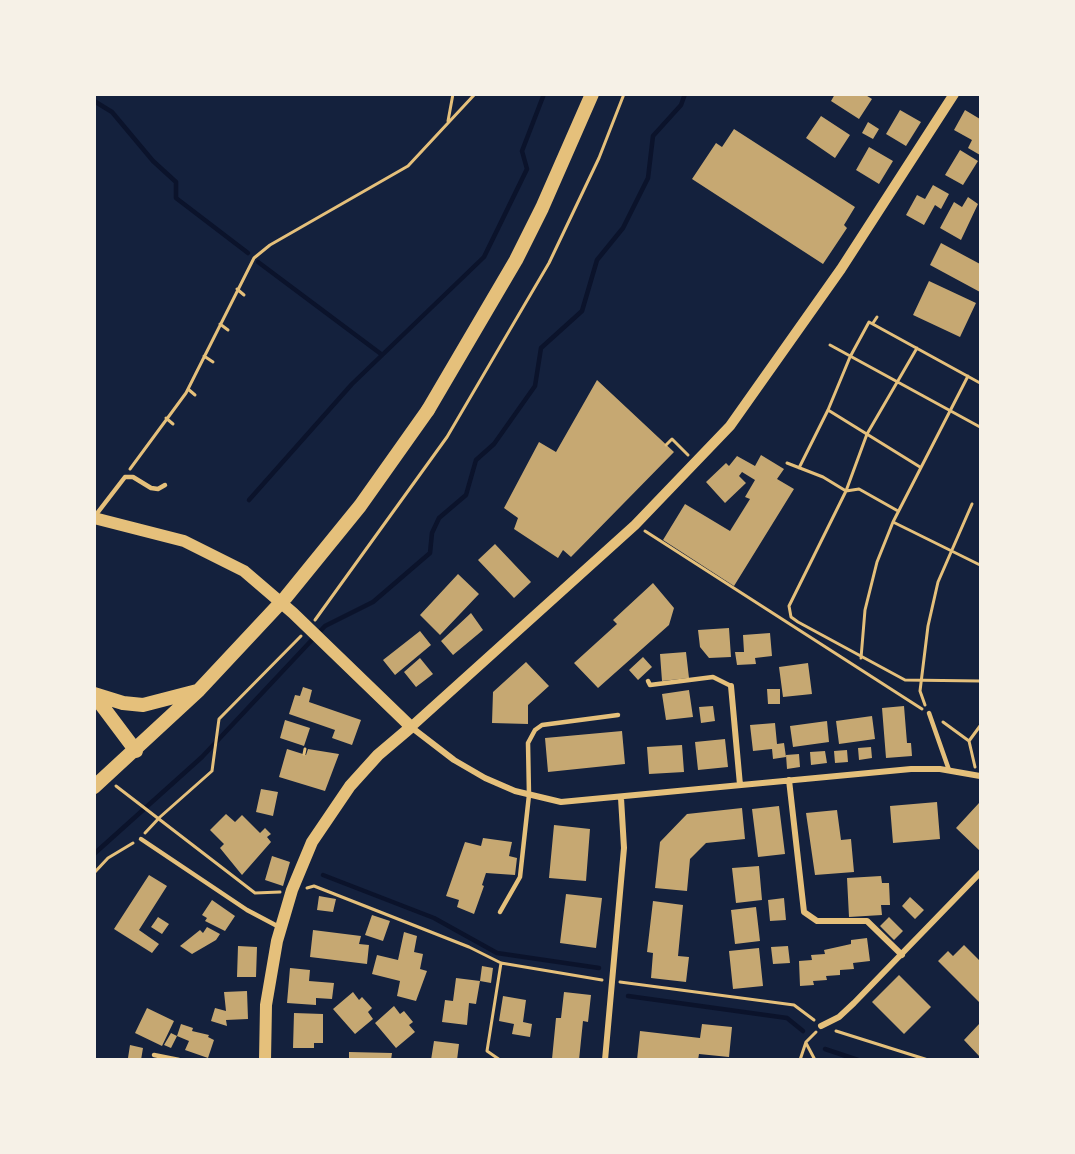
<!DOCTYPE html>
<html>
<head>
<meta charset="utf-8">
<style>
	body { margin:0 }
	#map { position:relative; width:1075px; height:1154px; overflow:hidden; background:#14213d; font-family:"Alegreya Sans",sans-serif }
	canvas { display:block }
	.frame { position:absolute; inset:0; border:96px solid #f6f1e7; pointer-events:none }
</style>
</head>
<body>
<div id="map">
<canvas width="1075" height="1154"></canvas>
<div class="frame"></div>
</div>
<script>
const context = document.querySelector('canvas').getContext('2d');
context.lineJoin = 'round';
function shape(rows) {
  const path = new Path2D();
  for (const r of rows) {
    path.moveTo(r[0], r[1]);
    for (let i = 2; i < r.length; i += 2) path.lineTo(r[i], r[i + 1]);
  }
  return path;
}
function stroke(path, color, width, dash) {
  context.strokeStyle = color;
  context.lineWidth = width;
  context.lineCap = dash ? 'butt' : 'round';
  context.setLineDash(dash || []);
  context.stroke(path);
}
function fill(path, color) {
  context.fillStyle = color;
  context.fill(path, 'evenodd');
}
stroke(shape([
	[94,101,112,112,153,161,176,182,176,198,248,253],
	[258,262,381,354],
	[249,500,352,384,484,257,527,169,522,151,544,94],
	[94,854,202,757,325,626,373,602,430,553,432,533,439,518,466,495,476,460,494,444,535,386,541,348,582,311,597,260,623,228,648,178,653,136,681,105,685,94],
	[323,875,434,918,497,953,599,968],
	[628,996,787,1018,803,1031],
	[825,1049,858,1060]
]), '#0b132b', 4.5);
fill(shape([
	[835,94,864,94,872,99,859,119,831,101],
	[900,110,921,122,906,146,886,134],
	[965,110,980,119,980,155,968,148,972,140,954,130],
	[821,116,850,135,835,158,806,138],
	[868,122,879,129,873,139,862,133],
	[734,129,855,207,844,225,847,228,823,264,692,179,716,143,722,147],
	[869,147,893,161,879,184,856,170],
	[960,150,978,161,963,185,945,175],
	[933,185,949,194,941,209,935,205,924,225,906,215,917,195,925,199],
	[968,197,978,204,961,240,940,228,954,202,962,207],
	[941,243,980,264,980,292,930,265],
	[929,281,976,303,960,337,913,315],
	[597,380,674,452,571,557,563,550,558,558,514,529,518,518,504,508,539,442,556,452],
	[761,455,784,469,777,479,794,489,734,586,663,540,685,504,730,531,750,499,745,497,755,480,742,472,739,476,746,483,725,503,706,482,726,463,729,466,737,456,755,466],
	[495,544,531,582,514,598,478,560],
	[458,574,479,594,440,635,420,615],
	[653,583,674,608,669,625,598,688,574,663,617,624,613,620],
	[471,613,483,630,453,655,441,641],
	[729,628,731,657,709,658,700,647,698,630],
	[420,631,431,645,395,675,383,660],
	[770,633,772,656,755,658,756,664,737,665,735,652,744,652,743,635],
	[686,652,689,678,662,681,660,654],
	[643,657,652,667,638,680,629,670],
	[420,658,433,674,416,687,404,672],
	[526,662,549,686,528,705,528,724,492,723,493,692],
	[808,663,812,694,783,697,779,667],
	[303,687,312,690,309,702,361,720,352,745,332,738,335,730,289,714,295,695,300,696],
	[767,689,780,689,780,704,768,704],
	[689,690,693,717,666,720,662,694],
	[713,706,715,721,701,723,699,707],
	[904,706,907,743,911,743,912,756,886,758,882,708],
	[872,716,875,739,839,744,836,721],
	[285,720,310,728,304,746,280,738],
	[827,721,829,742,793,747,790,726],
	[775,723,777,744,784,743,786,757,773,759,772,749,753,751,750,725],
	[622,731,625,764,548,772,545,738],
	[725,739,728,767,698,770,695,742],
	[682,745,684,772,649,774,647,747],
	[871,747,872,758,859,760,858,748],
	[287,749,306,755,308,749,339,754,325,791,279,777],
	[847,750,848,762,835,763,834,751],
	[825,751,827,763,811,765,810,752],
	[799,754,800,767,787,769,786,755],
	[261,789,278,792,273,816,256,812],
	[937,802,940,839,893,843,890,806],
	[979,803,980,805,980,851,956,828],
	[779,806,785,854,758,857,752,809],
	[742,808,745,839,706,843,690,859,687,891,655,888,660,842,687,814],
	[837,810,841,840,851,839,854,872,815,875,806,813],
	[226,814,235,822,242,815,260,833,265,828,271,834,267,837,271,842,242,875,220,848,224,844,210,830],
	[554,825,590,829,586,881,549,878],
	[483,838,512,842,509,856,517,858,515,875,486,873,482,885,484,886,474,914,457,907,459,900,446,896,465,842,481,846],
	[272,856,290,862,283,886,265,880],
	[759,866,762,900,736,903,732,868],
	[149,875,167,886,139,930,159,944,152,953,114,929],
	[881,876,882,883,889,883,890,905,881,905,882,915,849,917,847,878],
	[566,894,602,898,596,948,560,943],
	[319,896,336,899,333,912,317,910],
	[910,897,924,910,915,919,902,906],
	[784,898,786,920,770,921,768,900],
	[212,900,235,916,225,931,205,921,207,918,202,915],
	[653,901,683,905,678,956,689,957,686,982,651,978,653,953,647,952],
	[756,907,760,941,735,944,731,910],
	[372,915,390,921,383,941,365,935],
	[158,917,169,924,162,934,151,927],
	[889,917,903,931,894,940,880,926],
	[207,927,220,934,216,940,192,954,180,946,200,930,203,933],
	[313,930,361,936,359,944,369,945,367,964,310,957],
	[404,932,417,936,414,952,423,954,420,969,427,971,416,1001,397,996,400,981,372,974,377,955,398,960],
	[867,938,870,961,853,963,854,969,840,970,840,975,826,976,827,980,813,981,814,985,800,986,799,961,812,960,811,955,825,954,824,950,851,944,851,940],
	[964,945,980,961,980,1003,938,961,948,951,953,956],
	[238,946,257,947,256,977,237,977],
	[788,946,790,963,773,964,771,947],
	[759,948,763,986,733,989,729,951],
	[482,966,493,968,491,983,480,981],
	[290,968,310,970,309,981,334,983,332,999,316,998,316,1005,287,1003],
	[899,975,931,1007,904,1034,872,1002],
	[456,978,480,981,476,1004,469,1003,467,1025,442,1022,445,1000,453,1001],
	[247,991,248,1019,226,1020,227,1026,211,1021,215,1008,226,1011,224,992],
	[353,992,359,1000,362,997,372,1008,368,1012,373,1019,355,1034,333,1009],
	[564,992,591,995,588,1022,583,1021,579,1060,552,1059,556,1018,561,1018],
	[503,996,526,1000,523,1022,532,1024,530,1037,512,1034,514,1024,499,1021],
	[394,1006,400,1014,404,1011,413,1022,409,1025,415,1032,396,1048,375,1023],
	[147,1008,174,1021,162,1046,135,1033],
	[294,1013,323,1014,323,1043,314,1043,314,1048,293,1048],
	[980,1023,980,1057,964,1040],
	[181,1024,193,1028,192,1031,209,1035,208,1037,214,1040,208,1058,185,1050,189,1041,177,1036,171,1048,164,1045,171,1033,177,1036],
	[702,1024,732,1027,729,1057,699,1054,698,1060,637,1060,640,1031,700,1038],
	[434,1041,459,1044,457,1060,431,1060],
	[130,1045,143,1048,141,1060,128,1058],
	[349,1052,392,1053,391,1060,349,1060]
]), '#c6a872');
stroke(shape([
	[448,121,453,94],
	[237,289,244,295],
	[873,323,877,317],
	[220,324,228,330],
	[830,345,980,427],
	[917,348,867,434,846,491,789,606,791,617,798,622,905,680,980,681],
	[204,356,213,362],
	[188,389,195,395],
	[828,410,920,467],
	[166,418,173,424],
	[666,445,672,439,688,455],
	[787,463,823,477,846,491,859,489,898,511],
	[799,468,828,410,850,357,869,322,980,383],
	[130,469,186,393,254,258,270,245,408,166,475,94],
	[893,522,980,565],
	[645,531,922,709],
	[315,620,447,437,549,263,599,158,624,94],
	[861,658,865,610,877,562,893,522,968,376],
	[925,705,920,691,928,626,938,582,972,504],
	[943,722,969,741,975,767],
	[969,741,980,726],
	[304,754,305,749],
	[116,786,255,893,280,892],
	[145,833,160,817,212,771,219,719,301,636],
	[94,873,108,858,133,843],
	[307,888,314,886,469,947,501,963,602,980],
	[620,982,794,1005,814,1020],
	[836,1031,928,1060],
	[806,1043,815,1060],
	[500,1060,487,1051,501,963],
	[800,1060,806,1042,816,1032]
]), '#e5c07b', 3);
stroke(shape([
	[95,516,125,477,133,477,151,488,158,489,165,485],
	[648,681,650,685,713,677,731,686],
	[929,713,949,770],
	[141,839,247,910,281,928],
	[500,912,520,877,529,795,528,743,535,730,542,725,618,715],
	[154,1055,179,1060]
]), '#e5c07b', 4.5);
stroke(shape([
	[731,686,740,785],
	[411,727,454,760,485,778,515,791,561,802,911,769,940,769,980,776],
	[789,780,804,912,817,921,867,921,902,955],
	[821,1026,839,1017,854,1003,980,873],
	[605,1060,624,848,621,798]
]), '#e5c07b', 6);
stroke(shape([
	[411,727,635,525,730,426,841,269,954,94]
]), '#e5c07b', 10);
stroke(shape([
	[94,518,184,541,244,571,293,613,411,727,378,755,350,786,312,842,292,890,277,941,266,1005,265,1060]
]), '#e5c07b', 12);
stroke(shape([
	[94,694,123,703,143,705,197,691],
	[94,695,136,751],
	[94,787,199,690,286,597,360,506,428,410]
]), '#e5c07b', 14);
stroke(shape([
	[428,410,516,260,542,208,592,94]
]), '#e5c07b', 14);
</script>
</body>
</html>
